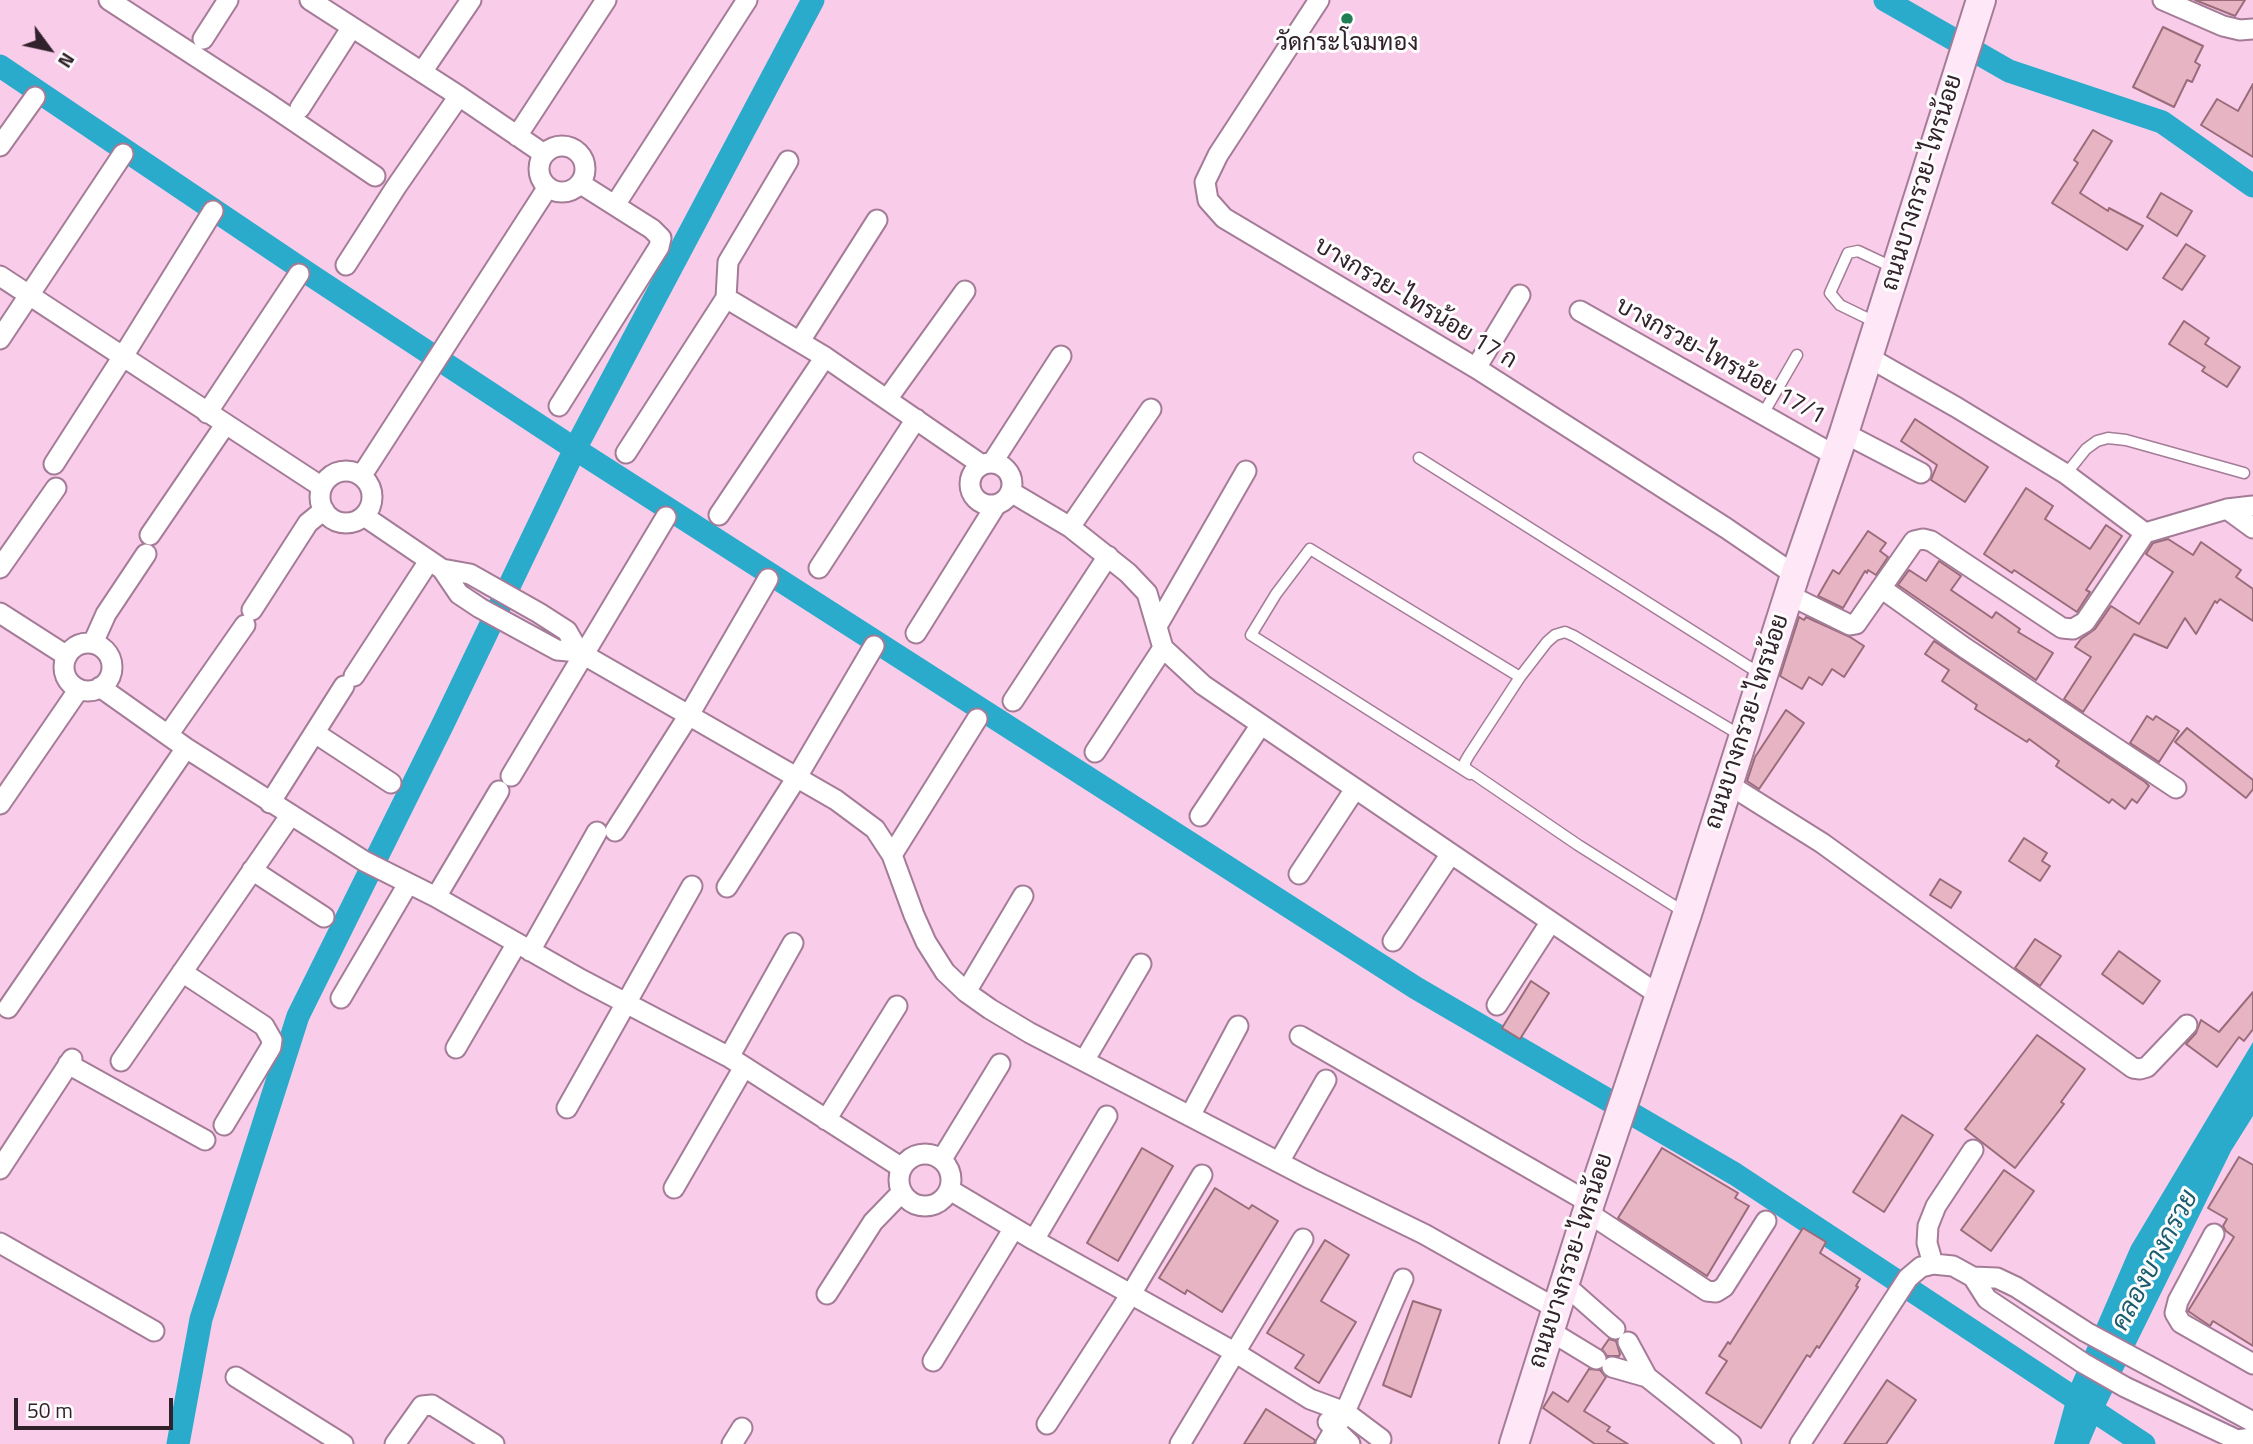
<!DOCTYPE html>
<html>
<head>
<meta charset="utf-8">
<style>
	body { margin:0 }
	#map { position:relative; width:2253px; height:1444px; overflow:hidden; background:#f9cdea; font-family:"Titillium Web",sans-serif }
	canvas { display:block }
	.north { position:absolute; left:14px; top:14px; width:70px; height:70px; -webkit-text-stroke:5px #fdfdfd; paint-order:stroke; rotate:123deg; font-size:19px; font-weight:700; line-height:28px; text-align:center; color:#31212b }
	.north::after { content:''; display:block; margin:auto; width:24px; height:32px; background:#31212b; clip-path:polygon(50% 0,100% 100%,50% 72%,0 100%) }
	.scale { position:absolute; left:14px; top:1398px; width:159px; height:32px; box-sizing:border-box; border:4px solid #31212b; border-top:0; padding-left:9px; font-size:21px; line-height:24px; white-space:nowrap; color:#31212b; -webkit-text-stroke:5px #fdfdfd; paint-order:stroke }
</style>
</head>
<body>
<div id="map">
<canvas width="2253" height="1444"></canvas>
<div class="north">N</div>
<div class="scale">50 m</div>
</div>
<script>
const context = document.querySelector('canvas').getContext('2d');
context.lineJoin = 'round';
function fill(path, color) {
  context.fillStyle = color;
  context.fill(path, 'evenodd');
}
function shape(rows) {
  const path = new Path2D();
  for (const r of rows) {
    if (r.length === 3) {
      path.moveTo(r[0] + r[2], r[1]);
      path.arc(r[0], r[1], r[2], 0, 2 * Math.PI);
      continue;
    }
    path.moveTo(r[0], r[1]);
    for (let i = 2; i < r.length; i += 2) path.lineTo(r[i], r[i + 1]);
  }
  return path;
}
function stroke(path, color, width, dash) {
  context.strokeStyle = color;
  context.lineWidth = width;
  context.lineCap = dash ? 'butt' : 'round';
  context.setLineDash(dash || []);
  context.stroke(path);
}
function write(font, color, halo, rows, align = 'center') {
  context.font = font + ' "Titillium Web",Sarabun,sans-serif';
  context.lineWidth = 6;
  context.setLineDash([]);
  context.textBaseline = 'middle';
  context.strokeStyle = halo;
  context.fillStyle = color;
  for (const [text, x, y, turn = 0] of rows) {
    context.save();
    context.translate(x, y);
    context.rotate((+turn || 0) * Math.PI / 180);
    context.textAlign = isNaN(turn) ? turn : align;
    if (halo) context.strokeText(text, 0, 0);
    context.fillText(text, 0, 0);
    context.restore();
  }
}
fill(shape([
	[2253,1042,2253,1116,2231,1151,2103,1411,2089,1444,2054,1444,2069,1389,2131,1246]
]), '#2babcb');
stroke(shape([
	[1885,0,2009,71,2162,122,2253,186],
	[0,66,309,274,575,449,1416,988,1735,1174,2144,1444],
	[178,1444,201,1319,298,1016,443,724,575,449,813,0]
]), '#2babcb', 23);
const building = shape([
	[2195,0,2245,0,2235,16,2195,0],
	[2163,27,2203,46,2195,62,2200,65,2192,82,2187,80,2174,107,2133,87,2163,27],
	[2253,84,2253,157,2201,125,2217,99,2238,111,2253,84],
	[2093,130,2112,141,2080,193,2108,211,2109,208,2143,226,2127,250,2052,203,2078,163,2074,160,2093,130],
	[2161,193,2192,211,2177,236,2147,217,2161,193],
	[2186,244,2205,256,2182,290,2163,278,2186,244],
	[2184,321,2209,338,2205,344,2240,367,2227,387,2202,371,2205,367,2169,344,2184,321],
	[1915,419,1988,467,1965,502,1931,480,1937,465,1901,441,1915,419],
	[2026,488,2053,506,2045,519,2090,549,2106,525,2122,536,2086,590,2090,592,2077,612,2014,570,2012,573,1984,554,2026,488],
	[1868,531,1886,543,1880,551,1888,557,1876,575,1868,570,1867,573,1865,571,1843,608,1818,596,1833,570,1839,574,1868,531],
	[2168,539,2193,555,2201,542,2241,570,2236,577,2253,589,2253,621,2220,599,2217,603,2215,601,2196,634,2185,618,2167,648,2134,634,2083,712,2064,699,2091,657,2075,647,2081,639,2095,629,2111,606,2139,624,2173,572,2146,554,2153,543,2168,539],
	[1939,561,1961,576,1951,590,1992,618,1996,612,2020,629,2018,632,2053,653,2036,680,1898,585,1909,570,1926,581,1939,561],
	[1799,617,1804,620,1806,617,1850,637,1864,646,1844,677,1832,669,1822,685,1809,677,1802,689,1780,676,1799,617],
	[1934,641,2145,782,2149,786,2137,803,2132,799,2125,809,2112,799,2109,803,2056,766,2059,761,2029,739,2027,742,1975,709,1977,705,1942,681,1949,670,1925,654,1934,641],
	[1786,710,1804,723,1759,789,1747,781,1755,757,1786,710],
	[2147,716,2153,720,2156,716,2179,731,2159,762,2130,743,2147,716],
	[2187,728,2253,780,2253,789,2246,798,2175,742,2187,728],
	[2024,838,2047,853,2042,861,2050,866,2040,881,2009,861,2024,838],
	[1940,879,1961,892,1951,908,1930,895,1940,879],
	[2035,939,2061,956,2040,986,2015,968,2035,939],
	[2119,951,2160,981,2143,1004,2102,974,2119,951],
	[1531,981,1549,993,1520,1039,1502,1028,1531,981],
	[2253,992,2253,1029,2244,1041,2239,1037,2217,1067,2186,1044,2196,1033,2201,1020,2219,1032,2253,992],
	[2037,1035,2085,1069,2061,1102,2064,1104,2015,1168,1965,1129,2037,1035],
	[1902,1115,1933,1135,1884,1212,1853,1192,1902,1115],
	[1142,1148,1173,1166,1118,1261,1087,1243,1142,1148],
	[1662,1148,1738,1193,1735,1198,1749,1206,1707,1276,1618,1218,1662,1148],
	[2239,1157,2253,1165,2253,1346,2213,1321,2210,1326,2188,1311,2234,1237,2226,1231,2223,1226,2227,1219,2208,1208,2239,1157],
	[2004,1170,2034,1191,1991,1251,1961,1230,2004,1170],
	[1215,1188,1249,1209,1252,1205,1278,1221,1222,1312,1187,1290,1185,1294,1159,1278,1215,1188],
	[1803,1228,1826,1242,1820,1253,1860,1279,1856,1286,1858,1287,1819,1348,1817,1346,1810,1357,1807,1355,1761,1428,1706,1393,1727,1361,1719,1356,1728,1342,1730,1344,1803,1228],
	[1325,1240,1349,1255,1321,1301,1356,1322,1319,1383,1295,1368,1304,1355,1267,1333,1325,1240],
	[1413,1301,1441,1310,1411,1397,1383,1385,1413,1301],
	[1609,1339,1616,1341,1620,1354,1619,1356,1607,1356,1602,1349,1609,1339],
	[1589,1369,1600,1370,1606,1377,1584,1411,1610,1427,1607,1431,1628,1444,1595,1444,1543,1408,1553,1392,1568,1402,1589,1369],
	[1887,1380,1916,1400,1886,1444,1844,1444,1887,1380],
	[1266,1409,1315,1440,1314,1444,1244,1444,1266,1409]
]);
fill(building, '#e7b4c3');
stroke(building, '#9a6c7a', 2);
const lane = shape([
	[1877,323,1840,305,1830,293,1848,253,1858,251,1892,267],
	[1763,414,1797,355],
	[1419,458,1762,675],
	[2066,474,2086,449,2097,441,2108,438,2126,440,2244,473],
	[1520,677,1469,755,1465,762,1465,768,1578,845,1684,912],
	[1470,774,1251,635,1276,594,1310,549,1520,677,1547,642,1555,635,1565,632,1574,636,1740,735]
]);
const street = shape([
	[109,0,266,102,375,176],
	[310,0,459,96,544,154],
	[1319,0,1218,155,1205,182,1208,200,1224,218,1476,368,1726,528,1795,575],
	[2163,0,2223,26,2240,30,2253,29],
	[203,39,228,0],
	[422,72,471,0],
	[300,108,352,27],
	[517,136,606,0],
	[562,169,23],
	[0,146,35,97],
	[788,161,728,262,726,298,825,357,982,465],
	[615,205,747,0],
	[346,265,396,187,459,96],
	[0,276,322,487],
	[1580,311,1836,456],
	[0,339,123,154],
	[800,341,877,220],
	[1868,357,1956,407,2066,474,2145,533],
	[1476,368,1520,295],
	[888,398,965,291],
	[559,406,659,247,661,238,652,229,581,184],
	[207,413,299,274],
	[1844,433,1921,473],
	[626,453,726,298],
	[992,463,1061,356],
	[991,484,21],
	[54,464,122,358,213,211],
	[346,497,26],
	[362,475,548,187],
	[1011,492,1070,527,1128,573,1147,593,1163,648,1203,685,1659,995],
	[2227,509,2253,528],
	[719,515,825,357],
	[364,516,442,569,459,594,480,608,557,650,579,652,836,800,875,829,892,855,914,915,926,942,945,972,966,992,990,1009,1030,1033,1311,1179,1424,1234,1557,1309],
	[1070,527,1151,409],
	[150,535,225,425],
	[0,568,56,488],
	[819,568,916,419],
	[442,569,470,574,539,613,567,631,579,652],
	[1881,588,1965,648,2176,788],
	[1789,595,1850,625,1856,624,1914,541,1923,539,1931,541,2062,628,2073,629,2085,622,2145,533,2227,509,2253,506],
	[252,610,308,523,324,510],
	[0,613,67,656],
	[1157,626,1246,471],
	[916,633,996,505],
	[93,643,106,614,146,554],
	[88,667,24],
	[354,676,429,561],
	[100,687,186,748,364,861,436,897,582,980,729,1057,902,1168],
	[1013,701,1108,556],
	[315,733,391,783],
	[168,735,245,625],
	[1095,752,1163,648],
	[511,776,666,517],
	[1728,784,1822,843,2133,1068,2140,1069,2147,1067,2187,1025],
	[270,803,344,686],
	[0,804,79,689],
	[1200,816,1260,726],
	[615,831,689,715,768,579],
	[892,855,977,719],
	[252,870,324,917],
	[1299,874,1355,789],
	[727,887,797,777,874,646],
	[436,897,499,791],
	[1393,941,1450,855],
	[530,951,597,832],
	[182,972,264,1026,272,1040,271,1047,224,1125],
	[966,992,1023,896],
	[341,998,408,884],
	[1497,1005,1550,923],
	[8,1008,186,748],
	[1300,1036,1590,1203],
	[456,1048,517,943],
	[729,1057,793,943],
	[121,1061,290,816],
	[1084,1061,1141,964],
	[68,1064,205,1140],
	[567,1108,692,886],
	[1190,1116,1238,1026],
	[826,1120,897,1006],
	[925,1180,26],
	[942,1159,1000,1064],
	[1279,1162,1326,1080],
	[0,1169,72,1059],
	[674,1188,744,1067],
	[950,1190,1034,1240,1236,1353,1310,1399,1345,1412,1381,1439],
	[1587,1212,1707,1291,1716,1292,1724,1287,1766,1221],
	[2214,1234,2178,1301,2175,1313,2181,1323,2253,1364],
	[1034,1240,1107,1116],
	[0,1243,154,1331],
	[1933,1264,1927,1243,1928,1226,1936,1206,1973,1150],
	[1973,1277,1987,1299,2083,1363,2125,1387,2237,1440,2253,1438],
	[1564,1284,1615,1329],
	[827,1294,873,1222,902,1192],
	[1550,1331,1596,1359],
	[1628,1342,1647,1377],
	[933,1361,1014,1228],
	[1612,1367,1647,1377,1731,1444],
	[236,1377,343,1444],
	[1328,1422,1350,1444],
	[1047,1424,1131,1294,1202,1175],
	[395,1444,422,1406,432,1405,494,1444],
	[732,1444,742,1428],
	[1180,1444,1303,1239],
	[1326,1444,1345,1412,1403,1279],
	[1800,1444,1908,1278,1921,1267,1933,1264,1953,1266,1973,1277,1997,1278,2016,1287,2086,1332,2253,1422]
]);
const secondary = shape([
	[1514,1444,1590,1203,1687,914,1795,575,1844,433,1981,0]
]);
stroke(lane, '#a47c97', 13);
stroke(street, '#a47c97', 23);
stroke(secondary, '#a47c97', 32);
stroke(lane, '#fff', 10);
stroke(street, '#fff', 19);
stroke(secondary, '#fee7f6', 28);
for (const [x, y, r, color] of [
	[1347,19,7,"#207d54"]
]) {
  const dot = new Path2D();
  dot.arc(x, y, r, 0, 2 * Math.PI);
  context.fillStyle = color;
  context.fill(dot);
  stroke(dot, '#fdfdfd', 2.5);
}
write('24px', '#31212b', '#fdfdfd', [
	["วัดกระโจมทอง",1347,44]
]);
write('24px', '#31212b', '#fdfdfd', [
	["ถนนบางกรวย-ไทรน้อย",1923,183,-73],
	["บางกรวย-ไทรน้อย 17 ก",1415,304,31],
	["บางกรวย-ไทรน้อย 17/1",1720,362,29],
	["ถนนบางกรวย-ไทรน้อย",1748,722,-72],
	["ถนนบางกรวย-ไทรน้อย",1572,1261,-72]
]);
write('italic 26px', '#1a5c6d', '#fdfdfd', [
	["คลองบางกรวย",2156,1261,-62]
]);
</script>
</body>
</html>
